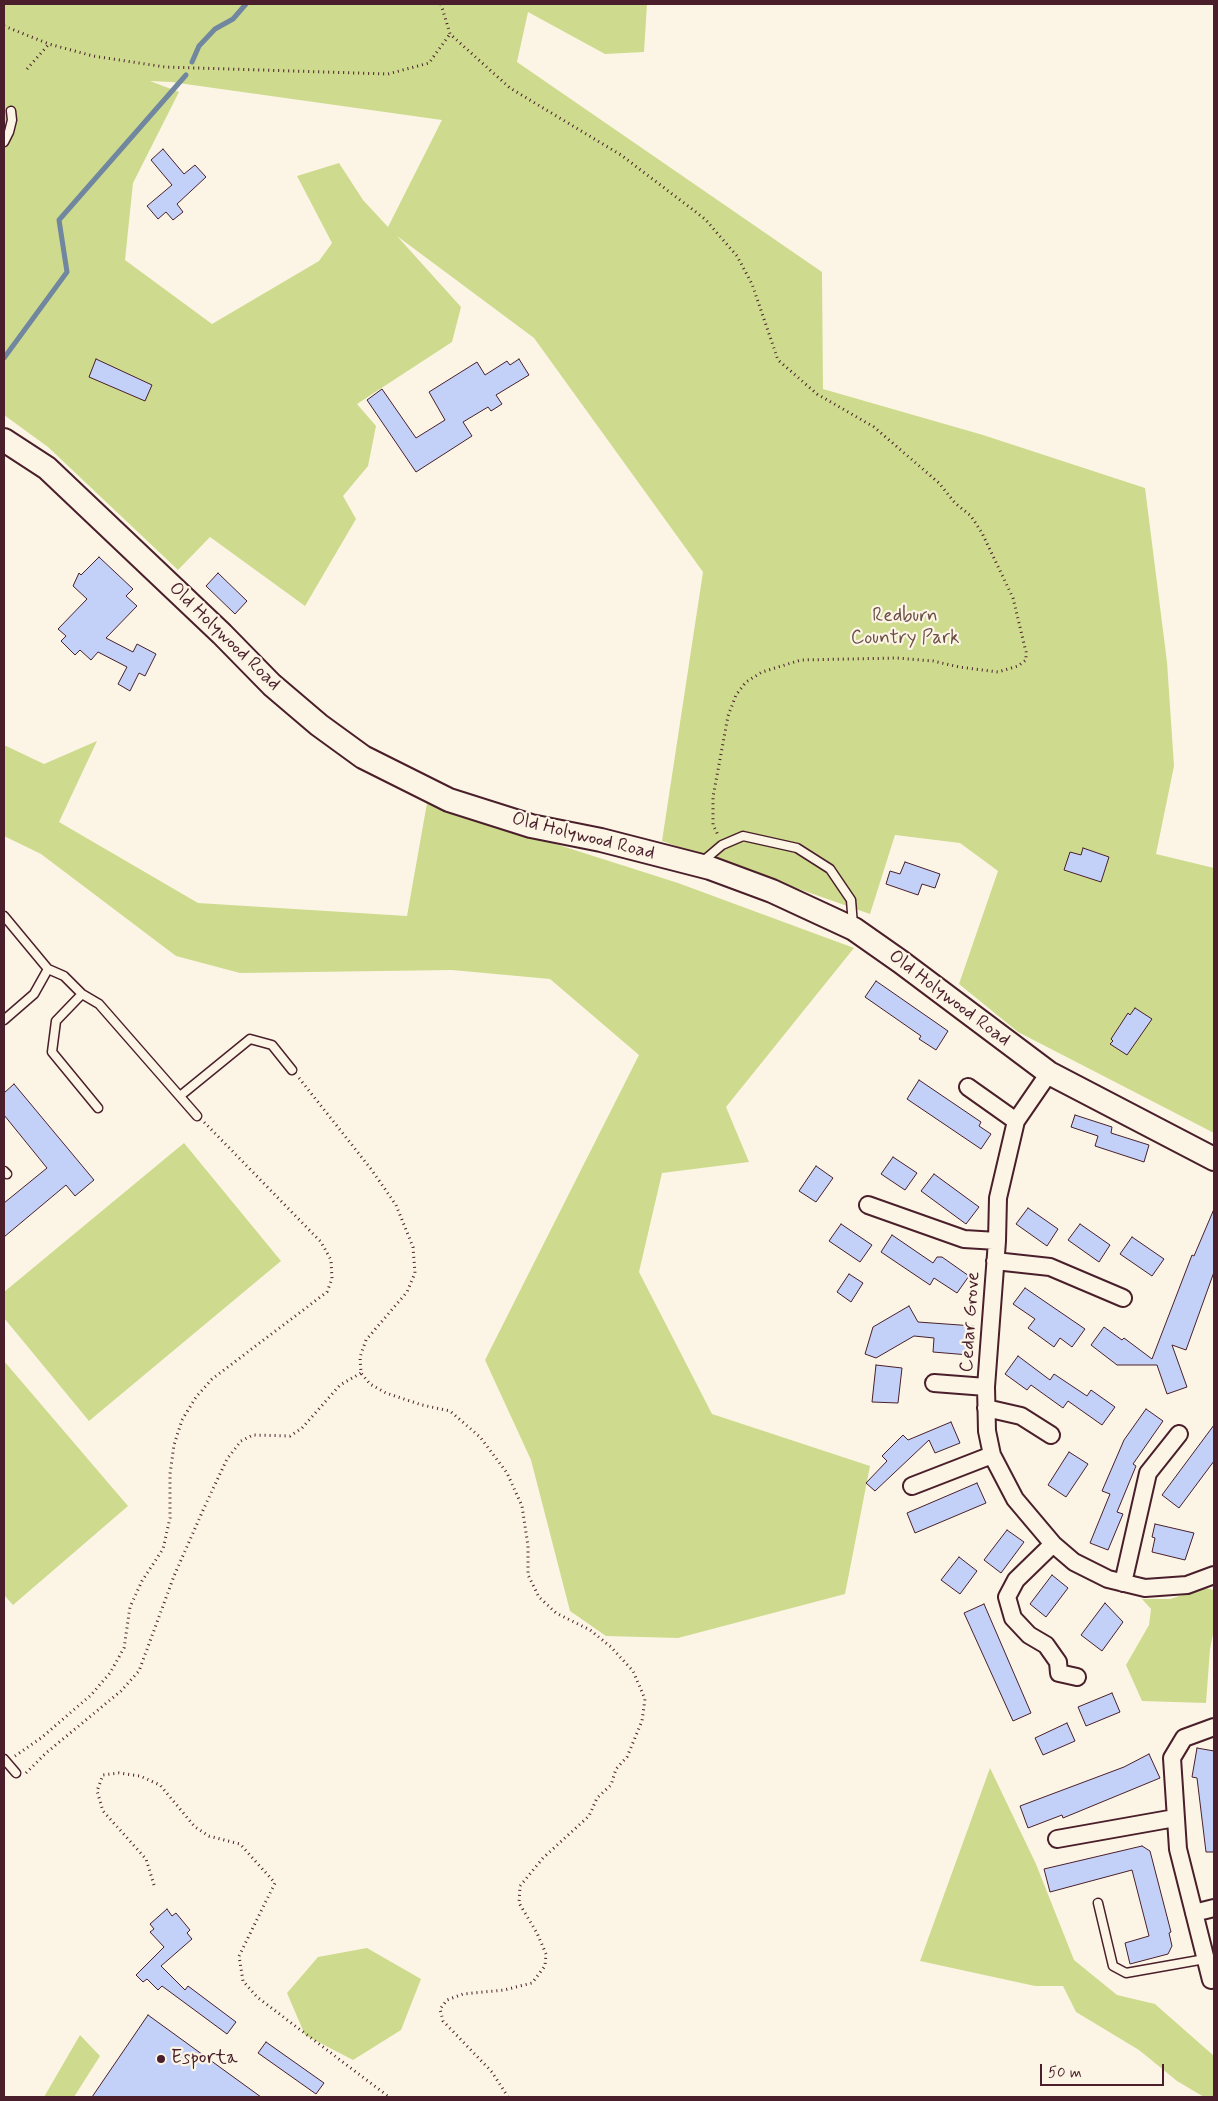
<!DOCTYPE html>
<html>
<head>
<meta charset="utf-8">
<style>
	body { margin:0 }
	#map { position:relative; width:1218px; height:2101px; overflow:hidden; background:#fcf5e5; font-family:Mynerve,sans-serif }
	canvas { display:block }
	.frame { position:absolute; inset:0; border:5px solid #4a1f2b; pointer-events:none }
	.scale { position:absolute; left:1040px; top:2064px; width:124px; height:22px; box-sizing:border-box; border:2px solid #4a1f2b; border-top:0; padding-left:6px; font-size:15px; line-height:18px; white-space:nowrap; color:#4a1f2b; -webkit-text-stroke:4px #fcf5e5; paint-order:stroke }
</style>
</head>
<body>
<div id="map">
<canvas width="1218" height="2101"></canvas>
<div class="frame"></div>
<div class="scale">50 m</div>
</div>
<script>
const context = document.querySelector('canvas').getContext('2d');
context.lineJoin = 'round';
function fill(path, color) {
  context.fillStyle = color;
  context.fill(path, 'evenodd');
}
function shape(rows) {
  const path = new Path2D();
  for (const r of rows) {
    path.moveTo(r[0], r[1]);
    for (let i = 2; i < r.length; i += 2) path.lineTo(r[i], r[i + 1]);
  }
  return path;
}
function stroke(path, color, width, dash) {
  context.strokeStyle = color;
  context.lineWidth = width;
  context.lineCap = dash ? 'butt' : 'round';
  context.setLineDash(dash || []);
  context.stroke(path);
}
function write(font, color, halo, rows, align = 'center') {
  context.font = font + ' Mynerve,sans-serif';
  context.lineWidth = 4.5;
  context.setLineDash([]);
  context.textBaseline = 'middle';
  context.strokeStyle = halo;
  context.fillStyle = color;
  for (const [text, x, y, turn = 0] of rows) {
    context.save();
    context.translate(x, y);
    context.rotate((+turn || 0) * Math.PI / 180);
    context.textAlign = isNaN(turn) ? turn : align;
    if (halo) context.strokeText(text, 0, 0);
    context.fillText(text, 0, 0);
    context.restore();
  }
}
fill(shape([
	[4,4,647,4,644,52,605,54,528,12,517,62,822,272,823,389,983,435,1145,488,1167,662,1174,766,1156,854,1214,868,1214,1133,1018,1032,959,984,998,871,960,843,895,835,870,914,662,841,703,572,534,338,397,236,461,307,452,342,357,404,376,426,368,466,343,496,356,519,305,606,210,537,178,570,48,447,4,415],
	[150,81,171,82,442,120,388,227,363,200,339,163,297,176,332,243,319,261,212,324,125,260,133,183,179,92],
	[97,741,59,822,198,903,407,916,427,803,678,883,854,948,726,1107,749,1162,662,1173,639,1272,712,1414,870,1466,845,1594,678,1638,606,1636,570,1611,531,1460,485,1360,639,1055,550,979,452,970,240,973,176,956,41,854,4,836,4,745,44,764],
	[184,1143,281,1261,89,1421,4,1318,4,1292],
	[4,1361,128,1506,13,1605,4,1595],
	[1205,1588,1214,1590,1214,1629,1210,1649,1206,1703,1142,1701,1126,1665,1149,1625,1151,1609,1142,1599,1170,1599],
	[990,1768,1036,1864,1074,1960,1117,1995,1155,2004,1214,2056,1214,2097,1204,2097,1177,2081,1139,2050,1076,2012,1063,1986,1035,1986,920,1961],
	[367,1948,421,1979,401,2030,353,2060,305,2035,287,1993,318,1957],
	[80,2035,100,2056,74,2097,44,2097]
]), '#cedb8e');
stroke(shape([
	[192,62,199,46,215,29,233,19,246,4],
	[4,358,67,272,59,220,186,75]
]), '#71879f', 5);
const building = shape([
	[163,149,184,174,195,165,206,177,177,204,183,212,173,220,166,212,158,219,147,206,172,185,151,160,163,149],
	[96,359,152,385,145,401,89,377,96,359],
	[519,359,529,375,496,395,502,404,491,411,488,407,463,422,472,436,416,472,367,400,382,389,416,438,445,420,429,392,477,362,485,375,507,361,510,365,519,359],
	[99,557,133,589,126,596,137,606,106,638,133,652,137,644,156,654,145,676,139,673,130,691,118,684,127,667,98,652,91,660,80,650,75,655,61,641,66,636,58,629,87,599,73,586,79,573,81,575,99,557],
	[218,573,247,601,235,614,206,586,218,573],
	[1083,848,1109,857,1101,882,1064,870,1070,852,1081,855,1083,848],
	[905,862,940,874,935,888,922,884,918,895,886,884,890,871,900,874,905,862],
	[876,981,948,1031,936,1050,919,1039,921,1036,865,997,876,981],
	[1135,1008,1152,1019,1127,1055,1110,1044,1113,1041,1111,1039,1128,1013,1130,1015,1135,1008],
	[919,1080,981,1122,979,1126,991,1134,981,1149,907,1099,919,1080],
	[14,1084,94,1180,75,1196,66,1185,4,1237,4,1203,47,1168,4,1115,4,1093,14,1084],
	[1075,1115,1112,1127,1111,1133,1149,1145,1144,1162,1095,1146,1098,1136,1071,1127,1075,1115],
	[893,1157,917,1173,905,1190,881,1174,893,1157],
	[816,1166,833,1178,816,1202,799,1191,816,1166],
	[934,1174,979,1207,966,1224,921,1191,934,1174],
	[1028,1208,1058,1229,1047,1246,1016,1224,1028,1208],
	[1214,1209,1214,1272,1186,1350,1172,1345,1187,1387,1167,1394,1157,1365,1117,1365,1091,1345,1104,1327,1122,1340,1124,1338,1152,1359,1192,1255,1194,1256,1214,1209],
	[841,1224,872,1245,860,1262,829,1241,841,1224],
	[1080,1224,1110,1245,1099,1262,1068,1240,1080,1224],
	[892,1235,933,1263,937,1257,942,1257,969,1276,957,1293,934,1278,930,1285,881,1252,892,1235],
	[1132,1237,1164,1259,1152,1276,1120,1254,1132,1237],
	[849,1274,863,1283,851,1302,837,1292,849,1274],
	[1025,1288,1085,1329,1072,1347,1060,1338,1054,1347,1028,1328,1035,1319,1013,1304,1025,1288],
	[909,1306,918,1322,974,1326,969,1355,933,1352,934,1338,914,1336,876,1358,865,1354,873,1327,909,1306],
	[1018,1356,1050,1380,1054,1374,1087,1396,1091,1390,1115,1407,1102,1425,1068,1401,1063,1408,1031,1385,1027,1390,1005,1374,1018,1356],
	[876,1365,902,1368,898,1403,872,1402,876,1365],
	[1146,1409,1163,1421,1133,1464,1136,1466,1117,1512,1123,1514,1108,1550,1090,1543,1110,1494,1102,1491,1124,1440,1146,1409],
	[951,1422,960,1443,935,1453,929,1440,875,1491,866,1483,887,1461,882,1456,903,1435,908,1440,951,1422],
	[1214,1425,1214,1461,1179,1508,1162,1495,1214,1425],
	[1069,1452,1088,1464,1066,1497,1048,1485,1069,1452],
	[977,1483,986,1503,915,1533,907,1513,977,1483],
	[1155,1524,1194,1533,1185,1560,1152,1552,1155,1538,1152,1537,1155,1524],
	[1007,1530,1024,1542,1001,1573,984,1560,1007,1530],
	[959,1557,977,1571,960,1594,941,1580,959,1557],
	[1052,1575,1068,1588,1046,1617,1030,1604,1052,1575],
	[1105,1603,1123,1622,1102,1651,1081,1635,1105,1603],
	[984,1604,1031,1713,1013,1721,964,1613,984,1604],
	[1112,1693,1120,1712,1086,1726,1078,1707,1112,1693],
	[1067,1723,1075,1741,1043,1755,1035,1738,1067,1723],
	[1197,1748,1214,1751,1214,1852,1206,1852,1197,1778,1192,1777,1197,1748],
	[1149,1754,1160,1778,1063,1818,1062,1815,1028,1828,1020,1806,1124,1767,1149,1754],
	[1142,1846,1150,1851,1171,1932,1169,1933,1172,1946,1168,1954,1130,1964,1125,1943,1149,1936,1132,1870,1050,1892,1044,1869,1142,1846],
	[167,1909,172,1916,176,1913,190,1930,187,1933,192,1939,161,1966,185,1990,188,1986,236,2022,227,2034,162,1986,158,1990,147,1979,143,1982,136,1975,164,1947,150,1932,154,1929,150,1924,167,1909],
	[148,2015,261,2097,92,2097,148,2015],
	[266,2042,324,2083,316,2094,258,2053,266,2042]
]);
fill(building, '#c3d1f8');
stroke(building, '#4a1f2b', 1);
const lane = shape([
	[4,142,9,132,12,120,11,111],
	[702,862,722,845,743,836,797,848,830,869,851,900,853,925],
	[4,916,48,969,34,994,4,1020],
	[48,969,64,976,82,994,99,1004,197,1116],
	[82,994,56,1021,52,1052,98,1108],
	[180,1096,250,1039,272,1045,292,1070],
	[4,1171,7,1174],
	[4,1759,16,1773],
	[1098,1903,1113,1966,1126,1973,1205,1959]
]);
const street = shape([
	[1049,1073,1016,1121,998,1198,997,1241,986,1387,987,1431,992,1455,1015,1499,1053,1544,1074,1562,1108,1579,1145,1588,1187,1585,1214,1575],
	[968,1087,1016,1121],
	[868,1205,964,1239,997,1241],
	[995,1261,1050,1267,1123,1298],
	[934,1383,986,1387],
	[986,1408,1021,1416,1051,1435],
	[912,1486,992,1455],
	[1053,1544,1016,1580,1007,1597,1013,1618,1029,1635,1046,1645,1058,1662,1059,1673,1077,1677],
	[1123,1583,1148,1473,1179,1434],
	[1057,1839,1175,1818],
	[1194,1913,1214,1908],
	[1211,1980,1178,1849,1172,1758,1184,1738,1214,1727]
]);
const secondary = shape([
	[4,440,47,468,222,634,272,685,319,725,363,757,449,800,531,826,601,840,710,868,772,891,854,929,901,962,1049,1073,1214,1159]
]);
stroke(lane, '#4a1f2b', 11);
stroke(street, '#4a1f2b', 20);
stroke(secondary, '#4a1f2b', 26);
stroke(shape([
	[441,4,450,34,510,88,621,155,705,219,737,256,752,284,778,360,817,394,874,427,939,483,955,503,971,516,982,533,1013,598,1026,652,1026,660,1018,666,998,672,959,667,933,661,897,658,801,660,762,672,746,682,736,695,728,716,713,797,713,825,718,835],
	[4,26,49,44],
	[27,69,49,44,93,56,165,67,388,74,429,63,450,34],
	[299,1078,371,1169,396,1205,413,1247,415,1273,407,1292,366,1340,360,1357,361,1373,370,1384,386,1393,422,1405,450,1411,480,1437,507,1473,522,1506,528,1546,528,1575,539,1597,556,1613,590,1630,611,1647,633,1671,645,1699,642,1721,627,1757,616,1769,611,1785,597,1798,589,1816,543,1858,520,1886,519,1903,537,1933,546,1954,545,1966,532,1983,504,1990,463,1994,447,2000,440,2009,443,2021,492,2072,508,2097],
	[15,1756,41,1738,91,1695,110,1673,124,1648,130,1607,142,1581,163,1549,170,1518,170,1474,174,1445,182,1420,196,1397,212,1379,327,1292,332,1279,331,1260,321,1242,204,1122],
	[26,1773,46,1753,121,1691,139,1671,174,1576,204,1508,227,1459,241,1441,253,1435,290,1436,302,1428,340,1385,361,1373],
	[154,1885,146,1859,103,1811,97,1791,103,1775,119,1773,140,1776,160,1785,195,1827,209,1836,240,1844,275,1883,239,1956,243,1981,257,1997,389,2097]
]), '#4a1f2b', 3, [1, 4]);
stroke(lane, '#fcf5e5', 8);
stroke(street, '#fcf5e5', 16);
stroke(secondary, '#fcf5e5', 22);
for (const [x, y, r, color] of [
	[161,2059,5,"#4a1f2b"]
]) {
  const dot = new Path2D();
  dot.arc(x, y, r, 0, 2 * Math.PI);
  context.fillStyle = color;
  context.fill(dot);
  stroke(dot, '#fcf5e5', 2);
}
write('19px', '#6b4e44', '#fcf5e5', [
	["Redburn",905,617],
	["Country Park",905,639]
]);
write('19px', '#4a1f2b', '#fcf5e5', [
	["Old Holywood Road",224,637,44],
	["Old Holywood Road",583,837,14],
	["Old Holywood Road",949,999,37],
	["Cedar Grove",971,1322,-86]
]);
write('19px', '#4a1f2b', '#fcf5e5', [
	["Esporta",171,2059]
], 'left');
</script>
</body>
</html>
